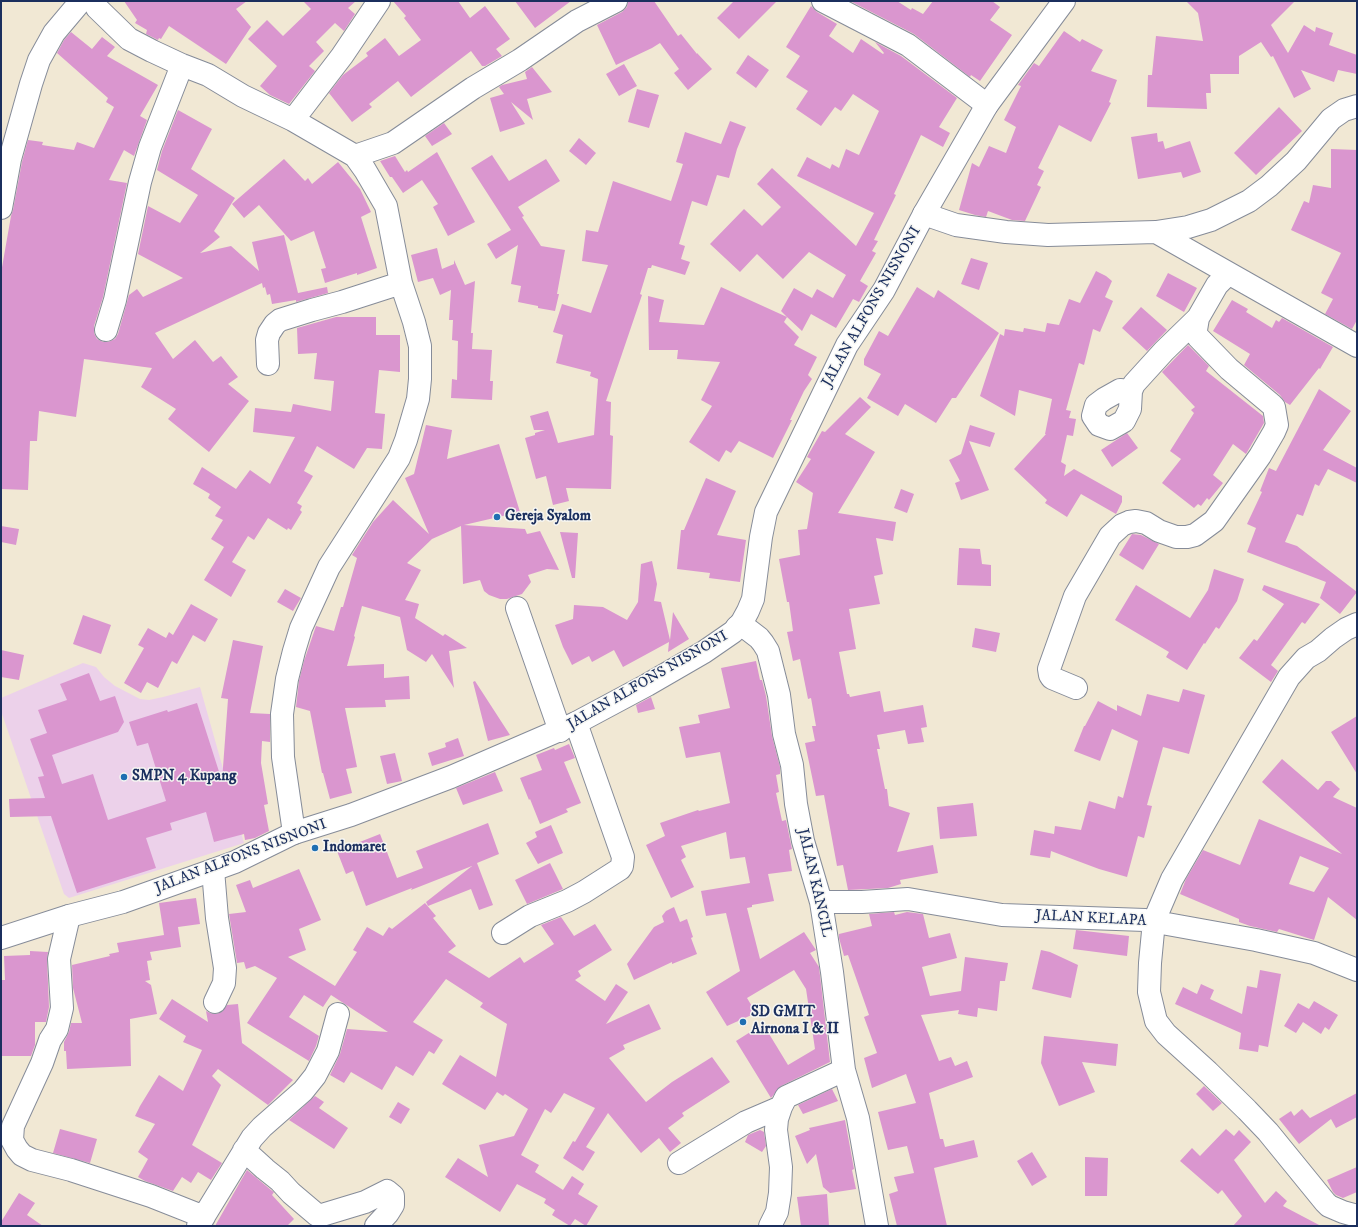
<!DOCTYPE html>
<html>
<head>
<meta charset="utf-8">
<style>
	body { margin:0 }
	#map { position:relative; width:1358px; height:1227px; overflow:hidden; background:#f1e8d4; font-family:"IM FELL DW Pica",serif }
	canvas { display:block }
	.frame { position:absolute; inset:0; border:2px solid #1b2f5e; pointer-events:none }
</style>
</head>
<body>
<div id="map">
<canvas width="1358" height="1227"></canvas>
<div class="frame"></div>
</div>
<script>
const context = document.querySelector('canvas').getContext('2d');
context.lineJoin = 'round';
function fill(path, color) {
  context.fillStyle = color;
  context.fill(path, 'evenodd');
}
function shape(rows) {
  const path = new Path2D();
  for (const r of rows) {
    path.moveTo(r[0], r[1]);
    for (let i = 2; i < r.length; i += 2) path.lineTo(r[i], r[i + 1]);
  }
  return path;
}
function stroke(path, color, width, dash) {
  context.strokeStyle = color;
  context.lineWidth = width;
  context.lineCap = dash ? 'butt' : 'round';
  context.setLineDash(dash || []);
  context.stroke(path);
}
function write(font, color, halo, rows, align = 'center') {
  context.font = font + ' "IM FELL DW Pica",serif';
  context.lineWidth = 3;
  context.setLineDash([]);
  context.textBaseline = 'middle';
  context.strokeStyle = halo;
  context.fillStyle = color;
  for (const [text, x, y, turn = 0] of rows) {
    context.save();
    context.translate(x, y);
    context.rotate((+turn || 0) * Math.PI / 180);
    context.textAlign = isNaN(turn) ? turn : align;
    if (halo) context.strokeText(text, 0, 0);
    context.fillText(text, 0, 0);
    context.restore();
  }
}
fill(shape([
	[83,663,96,667,104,677,115,686,140,699,149,700,163,697,200,687,244,843,69,898,64,894,1,711,1,698]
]), '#ecd1ea');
fill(shape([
	[124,1,247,1,236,9,251,27,226,64,169,26,161,39,159,38,158,40,146,34,147,30,135,23,137,20],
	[303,1,356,1,348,8,355,14,344,31,335,23,316,42,324,51,309,66,315,71,289,104,270,95,260,86,277,66,248,39,267,20,283,36,311,9],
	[393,1,458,1,470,18,485,6,510,39,496,49,502,56,485,66,482,66,471,51,411,97,398,81,369,104,372,107,352,122,329,93,343,75,368,56,366,53,385,38,399,56,421,40,404,18,406,16],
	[515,1,571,1,535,28],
	[628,1,654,1,678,36,681,34,697,54,697,53,712,69,688,90,674,73,679,69,660,43,652,48,616,65,597,25,622,12,627,7],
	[734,1,777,1,739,39,717,18],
	[850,1,897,1,911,10,912,8,923,14,933,1,992,1,1000,7,990,20,1012,35,980,81,971,75,970,77,914,34],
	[1186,1,1295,1,1271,25,1288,53,1304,25,1315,32,1316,27,1333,33,1329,45,1357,55,1357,74,1338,70,1334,82,1301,70,1311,89,1294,98,1273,56,1271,57,1261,42,1239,56,1239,74,1210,74,1211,93,1206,93,1207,109,1147,107,1148,75,1152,75,1156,36,1203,41,1198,13],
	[811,6,817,12,837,24,829,36,853,53,861,39,883,54,884,53,875,42,901,56,957,98,939,127,950,133,943,147,921,135,894,194,896,195,874,240,878,241,872,251,876,253,860,281,868,286,859,302,853,299,836,328,811,314,802,331,787,317,784,322,799,337,794,345,817,357,808,375,812,379,804,391,790,420,792,420,773,458,739,441,731,453,726,450,719,462,689,442,712,406,701,400,720,362,677,359,678,350,649,350,648,296,664,300,659,322,704,325,721,287,787,317,781,311,794,288,812,298,817,289,833,298,846,275,809,252,783,279,757,254,740,272,710,244,744,209,762,226,781,207,757,184,772,168,856,246,874,213,797,176,807,157,830,169,832,164,839,168,846,149,859,155,879,111,853,94,841,111,835,107,821,126,796,109,808,91,786,77,800,56,786,47],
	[1064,31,1080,42,1082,39,1103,50,1091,71,1117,80,1109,102,1111,103,1091,142,1059,125,1038,168,1044,171,1037,185,1041,187,1025,221,1012,220,988,211,986,217,975,215,959,210,972,163,979,167,989,146,1006,153,1016,127,1004,120,1021,86,1018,85,1034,63,1039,66],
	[71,32,92,49,102,37,115,47,107,56,158,85,140,116,147,120,134,156,124,150,109,180,127,183,103,297,94,326,94,333,97,339,103,342,108,342,115,339,118,334,129,295,137,289,143,297,183,278,138,254,148,206,180,223,198,195,157,170,162,151,178,110,212,129,191,169,235,198,214,231,220,237,200,253,231,246,259,271,252,242,284,235,298,293,327,287,328,293,296,302,296,300,272,304,270,294,267,295,265,287,263,288,262,283,155,333,173,359,195,340,213,362,221,356,238,377,228,384,249,401,209,452,168,419,176,409,141,387,152,368,84,359,76,417,39,411,37,441,30,441,28,490,1,489,1,273,11,216,13,210,22,162,28,140,43,142,42,145,74,150,77,142,94,148,114,107,106,102,108,98,57,53,64,40],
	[748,55,769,70,756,88,736,73],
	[624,64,637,86,619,96,606,74],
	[532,67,552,92,527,99,533,120,511,102,525,124,500,132,490,98,504,94,499,87,502,85,527,79,525,72],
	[637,89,659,95,649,128,628,122],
	[1279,107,1302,131,1256,175,1234,153],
	[730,121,746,127,737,149,729,178,717,175,707,206,692,201,679,244,685,246,681,259,690,262,685,275,652,265,651,268,648,268,640,294,642,295,606,401,611,402,610,435,613,436,611,489,566,488,569,501,553,505,546,476,536,479,525,438,535,435,535,433,545,430,534,430,530,416,548,411,558,443,594,435,598,379,590,376,591,372,556,363,563,335,553,332,562,304,591,313,608,265,582,261,586,230,598,232,613,181,671,201,683,164,676,162,685,132,721,144],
	[444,123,452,134,432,146,425,136],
	[1157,133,1158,142,1163,141,1165,149,1190,141,1201,172,1183,178,1181,172,1138,179,1131,137],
	[579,138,596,153,586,165,569,151],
	[1331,149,1357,150,1357,320,1352,329,1325,314,1333,299,1321,293,1341,253,1291,230,1304,201,1309,203,1313,185,1331,188],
	[437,152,475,222,448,236,433,207,438,204,422,180,403,193,392,177,390,177,380,161,395,156,405,172,407,170,408,172],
	[492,155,509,181,546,159,560,181,518,207,524,216,522,217,541,246,565,250,557,294,559,294,555,311,538,308,538,306,518,302,521,286,511,284,518,245,496,259,487,244,511,230,471,168],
	[284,159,305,181,308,178,312,184,338,162,360,189,371,212,361,217,377,268,357,275,357,273,325,283,321,269,326,268,314,231,291,241,259,205,244,218,232,204],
	[437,248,442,269,454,264,454,260,465,285,475,281,471,333,473,333,472,349,492,350,490,381,493,381,492,400,451,398,452,379,457,380,458,341,452,340,453,320,449,320,451,290,440,295,433,278,418,282,411,255],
	[971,258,988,263,979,290,961,284],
	[1096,271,1106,276,1112,281,1105,297,1113,301,1100,332,1093,329,1084,365,1079,363,1066,410,1071,411,1069,418,1076,419,1073,436,1067,435,1061,462,1066,465,1064,476,1074,469,1122,496,1122,502,1116,514,1081,494,1067,517,1045,503,1047,500,1014,469,1046,434,1045,434,1052,399,1019,390,1015,416,980,396,1000,334,1004,336,1005,329,1023,332,1024,328,1045,332,1047,323,1059,325,1069,299,1080,303],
	[1168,273,1197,288,1184,312,1156,296],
	[917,287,934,298,938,290,999,333,956,398,952,398,936,423,905,404,898,416,867,398,881,374,864,365,864,359,879,331,888,336],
	[1232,300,1248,309,1246,312,1272,328,1276,320,1279,322,1282,318,1333,347,1320,369,1319,368,1290,405,1285,402,1280,395,1244,365,1250,354,1213,331],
	[1141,307,1167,330,1147,351,1122,328],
	[336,317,376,317,376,335,400,335,400,372,379,370,375,413,385,414,382,449,367,448,354,469,317,446,304,471,313,476,297,503,302,506,300,510,302,512,291,530,288,528,287,530,268,518,254,540,248,536,232,562,246,570,231,597,204,580,224,547,211,539,223,520,215,516,221,507,208,498,210,494,193,484,202,467,236,489,250,470,270,484,295,437,253,432,255,408,291,412,293,404,331,411,334,381,314,379,317,353,298,354,297,328],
	[1188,345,1209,366,1206,371,1263,416,1264,423,1246,454,1233,444,1213,475,1223,483,1209,500,1207,498,1201,506,1198,504,1194,508,1162,483,1181,459,1170,451,1194,413,1191,410,1195,407,1162,372],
	[1319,389,1351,411,1323,450,1357,468,1357,483,1328,469,1319,486,1315,484,1303,516,1297,514,1285,542,1297,546,1357,592,1340,614,1320,598,1326,582,1247,552,1256,528,1247,524,1262,492,1260,491,1269,468,1276,471],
	[860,397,871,407,845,434,875,452,838,513,896,522,893,541,876,538,883,574,874,576,880,604,849,609,856,649,839,652,847,694,849,694,850,697,880,691,884,712,923,705,927,727,921,728,924,742,908,744,905,730,877,735,880,749,877,749,885,789,887,789,889,806,910,813,897,852,933,845,938,873,900,880,901,884,888,888,848,890,843,865,837,866,824,795,816,796,810,767,805,743,815,741,812,726,816,726,811,698,808,699,800,659,793,661,787,632,793,631,789,602,787,602,779,559,800,555,798,530,807,529,813,493,796,482,811,459,807,457,822,431,825,432],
	[426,425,452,430,447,459,499,444,520,512,464,525,525,529,527,534,540,531,559,570,547,569,528,575,531,582,522,594,507,599,500,599,489,595,484,591,480,580,463,584,461,526,432,539,407,563,421,570,405,600,419,604,415,618,443,636,445,634,467,648,449,651,454,688,432,654,426,662,407,650,400,617,362,606,354,636,355,637,347,666,384,664,384,678,409,676,410,699,385,700,386,707,345,708,357,767,346,769,352,793,330,799,323,773,322,773,310,711,296,707,299,681,304,661,316,626,334,631,341,607,343,607,357,558,352,555,373,522,393,500,429,534,405,478,414,474],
	[970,425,995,433,990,447,969,441,989,490,961,500,955,483,960,481,949,460,961,454],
	[1127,433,1138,448,1112,467,1101,450],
	[706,478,736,491,717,535,746,540,740,582,709,578,710,573,677,569,681,530,684,530],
	[901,489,914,494,907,513,894,508],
	[1,526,19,529,16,545,1,542],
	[560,532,578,533,575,578,572,578],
	[1132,534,1141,535,1159,544,1143,570,1119,555],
	[959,548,980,549,982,564,991,565,991,586,957,585],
	[652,561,657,584,654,601,661,602,670,640,673,612,689,639,668,652,669,642,623,667,614,650,592,662,589,656,572,665,563,647,555,625,573,619,574,605,603,607,627,620,638,602,641,564],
	[1214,569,1244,579,1237,601,1219,629,1216,627,1205,644,1204,643,1187,670,1166,657,1169,652,1115,620,1136,585,1190,618,1208,590],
	[1264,585,1320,604,1305,624,1302,622,1271,665,1278,671,1271,682,1239,658,1254,639,1257,641,1284,604,1262,590],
	[285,589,301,598,293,611,277,602],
	[191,604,218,619,205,642,193,635,177,664,172,661,158,688,147,682,141,693,124,683,144,648,138,645,148,628,166,638,169,632,173,635],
	[83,615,111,625,101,654,73,644],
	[975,628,1000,633,996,652,972,647],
	[233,640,263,646,250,713,270,714,270,742,262,741,261,763,268,804,264,805,269,831,255,838,245,840,244,834,214,842,206,812,170,823,172,830,146,838,156,868,77,893,51,816,10,817,9,799,45,798,38,777,44,776,30,739,47,733,38,710,67,700,60,684,89,673,100,701,115,696,124,722,118,732,52,755,62,784,93,774,108,820,166,801,148,743,137,746,129,722,167,710,168,712,197,703,222,781,228,699,221,698],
	[1,650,24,655,19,680,1,677],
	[756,661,760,680,762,680,766,696,772,736,780,767,780,774,776,775,779,792,776,793,782,821,786,820,792,849,789,850,792,871,768,874,774,901,752,905,752,907,747,908,760,959,804,932,816,950,810,953,819,967,830,1062,781,1086,771,1098,736,1041,763,1024,788,1065,815,1049,806,989,794,970,747,998,756,1013,727,1026,706,992,740,971,726,913,706,916,701,891,750,883,745,857,730,859,726,832,681,846,686,857,681,860,694,887,671,898,646,845,665,836,660,823,698,810,699,811,730,803,720,752,686,758,679,727,700,723,698,715,730,708,721,668],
	[475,681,510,735,488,741,473,682],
	[1183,689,1205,695,1189,754,1163,747,1147,805,1152,806,1144,838,1138,836,1127,877,1099,869,1051,851,1050,858,1030,855,1034,830,1054,834,1055,826,1081,830,1089,801,1115,809,1118,796,1123,798,1138,741,1112,729,1100,761,1074,751,1084,726,1085,726,1098,701,1117,711,1117,705,1141,716,1147,694,1179,702],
	[651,697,655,709,638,713,636,705],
	[1357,716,1357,774,1331,732],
	[458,738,464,756,432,766,428,753,446,747,445,743],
	[569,744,575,758,564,762,581,803,566,809,568,812,540,824,530,799,529,800,520,778,542,770,536,755,554,748,555,750],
	[395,753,402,781,387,784,380,756],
	[1282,759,1318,790,1326,781,1331,781,1340,789,1333,797,1357,808,1357,920,1328,897,1314,940,1279,929,1277,932,1250,926,1239,922,1239,919,1180,894,1186,879,1203,850,1240,865,1259,819,1342,854,1262,782],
	[1300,856,1329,868,1314,892,1289,884],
	[495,772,503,791,463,805,456,788],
	[973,803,977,836,940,839,937,807],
	[488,823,499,854,477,863,493,905,479,910,471,889,428,906,426,902,472,866,411,890,412,888,366,906,353,871,346,874,337,851,380,834,397,878,423,868,416,851],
	[551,825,563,853,538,864,526,843,537,837,535,832],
	[550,863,563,889,527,904,515,880],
	[299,869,321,920,299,929,306,950,288,957,335,986,357,952,353,950,367,927,383,936,389,927,392,929,425,903,436,916,433,918,456,946,448,952,489,978,520,957,524,963,554,944,541,925,561,917,574,936,595,924,612,950,578,971,581,976,575,980,605,1001,616,984,628,992,606,1024,649,1004,661,1029,623,1045,625,1049,609,1058,646,1102,672,1082,712,1057,730,1082,682,1113,684,1116,668,1128,681,1143,670,1152,659,1138,641,1153,608,1113,586,1147,595,1152,583,1171,563,1158,573,1141,575,1142,595,1108,564,1093,551,1113,545,1109,521,1155,539,1165,535,1172,563,1190,572,1176,584,1184,578,1194,598,1206,586,1226,575,1219,570,1226,552,1215,555,1210,544,1203,546,1199,517,1184,500,1212,445,1177,458,1158,488,1177,479,1145,514,1136,528,1109,505,1094,503,1096,497,1092,485,1110,442,1084,460,1055,496,1077,507,1024,480,1007,483,1003,446,979,413,1022,443,1040,434,1054,429,1051,413,1076,396,1066,382,1090,351,1072,344,1083,330,1075,340,1054,347,1029,388,1032,331,995,323,1007,304,995,289,1017,319,1036,316,1046,309,1061,247,1023,277,978,255,966,246,969,244,962,237,963,229,914,246,912,236,885,250,880,253,888],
	[196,898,200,924,178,927,181,947,150,952,152,960,147,961,150,980,145,981,151,985,157,1014,130,1019,131,1066,67,1069,66,1051,64,1051,64,1042,69,1032,71,1023,82,1023,73,988,72,965,110,956,109,954,119,952,117,943,164,935,159,903],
	[674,907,680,922,687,919,693,937,691,938,697,954,672,964,672,962,634,980,627,964,654,927,664,922,662,916,666,911],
	[894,912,895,915,907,912,923,914,929,938,950,933,957,958,922,967,930,996,961,991,965,957,1008,963,1005,981,1000,981,997,1011,978,1008,977,1017,958,1014,959,1010,921,1015,939,1061,951,1057,955,1066,967,1061,973,1077,929,1093,940,1139,943,1139,945,1147,974,1140,978,1157,934,1168,947,1226,897,1226,889,1194,898,1191,894,1177,914,1173,907,1146,888,1150,878,1112,916,1103,906,1074,872,1088,864,1058,877,1053,864,1017,869,1015,848,955,844,956,839,938,839,934,872,926,869,914],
	[1076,930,1129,936,1127,956,1073,949],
	[1041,950,1050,952,1078,965,1071,998,1032,989],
	[30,951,48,952,47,960,49,1007,46,1022,35,1022,35,1045,31,1056,1,1056,1,980,5,980,4,956,30,955],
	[1260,970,1281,974,1268,1047,1259,1045,1258,1052,1239,1049,1241,1033,1175,1004,1183,987,1197,994,1201,984,1214,990,1210,999,1242,1014,1247,986,1257,988],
	[172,999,208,1022,206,1011,210,1013,216,1014,222,1012,227,1005,238,1004,242,1043,293,1080,268,1105,218,1069,212,1076,221,1085,192,1145,222,1163,211,1180,198,1172,191,1183,182,1177,173,1191,145,1181,138,1177,148,1159,138,1152,155,1124,135,1116,140,1106,159,1075,183,1091,202,1050,183,1042,186,1036,159,1019],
	[1314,1001,1338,1015,1329,1030,1325,1027,1321,1034,1303,1022,1296,1033,1284,1026,1298,1003,1309,1009],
	[1044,1036,1118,1044,1116,1066,1082,1062,1095,1092,1059,1106,1041,1063],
	[1204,1086,1222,1103,1213,1111,1196,1094],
	[832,1089,838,1101,803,1114,798,1105],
	[1357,1093,1357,1117,1336,1128,1331,1119,1299,1144,1279,1119,1291,1111,1294,1116,1302,1109,1310,1118],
	[315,1096,324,1102,319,1108,348,1128,334,1149,289,1120],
	[398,1102,410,1109,401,1124,389,1117],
	[845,1120,854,1169,852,1170,856,1189,830,1193,823,1187,816,1154,807,1164,795,1136,810,1130,809,1128],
	[60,1129,97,1139,90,1163,53,1153],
	[1226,1129,1234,1136,1239,1130,1251,1142,1234,1160,1265,1203,1276,1191,1287,1201,1283,1206,1321,1226,1233,1226,1242,1216,1222,1190,1218,1194,1180,1161,1192,1148,1200,1156],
	[760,1130,764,1132,766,1146,762,1152,745,1142,748,1135],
	[1032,1152,1047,1177,1032,1186,1017,1161],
	[1085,1157,1108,1158,1107,1196,1085,1196],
	[1357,1167,1357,1192,1343,1198,1336,1195,1333,1192,1327,1180],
	[247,1170,271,1190,274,1192,272,1195,294,1219,287,1226,215,1226],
	[19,1193,35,1203,27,1215,43,1226,1,1226,1,1222],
	[827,1194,829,1226,801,1226,797,1197]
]), '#da96cf');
const minor = shape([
	[94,1,97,8,129,39,152,51,182,65,208,75,243,96,293,120,355,156,365,170,386,206,401,283,414,322,420,346,420,379,418,399,406,440,399,458,329,567,301,628,294,651,287,679,282,714,283,757,294,833],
	[823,1,908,45,987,105],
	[293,120,342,56,379,1],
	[355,156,393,143,473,88,520,60,577,21,616,1],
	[1,208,10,159,31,84,39,60,54,33,81,1],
	[924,214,956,225,1006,232,1048,235,1156,232,1188,227,1211,220,1249,201,1269,186,1296,161,1331,119,1344,110,1357,106],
	[1156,232,1357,346],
	[106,330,115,300,140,182,150,147,182,65],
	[268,364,267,340,269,333,275,324,280,320,312,310,342,302,401,283],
	[1131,391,1120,390,1104,399,1096,405,1093,416,1099,425,1110,429,1124,421,1130,409,1131,391,1134,384,1164,351,1198,318],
	[517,608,560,731],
	[1357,624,1346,629,1333,638,1318,651,1306,658,1289,677,1172,879,1154,921,1150,963,1149,992,1156,1021,1166,1034,1208,1072,1247,1110,1268,1132,1325,1202,1329,1206,1343,1212,1357,1216],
	[737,627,746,628,759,638,763,643,768,651,779,695,784,734,792,765,796,804,803,841,821,902,832,972,844,1070,858,1118,877,1226],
	[1076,688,1052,678,1050,675,1049,669,1075,596,1110,536,1122,525,1129,522,1136,521,1146,523,1159,531,1176,537,1187,537,1195,535,1214,521,1260,456,1274,432,1277,425,1274,407,1272,405,1229,369,1198,337,1196,334,1196,330,1198,318,1217,285,1228,274],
	[213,870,217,918,225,968,224,983,215,1002],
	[821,902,862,902,908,899,1002,915,1145,920,1256,940,1314,953,1357,970],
	[69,916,59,959,62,1008,57,1029,50,1040,42,1063,13,1126,12,1140,17,1149,22,1155,32,1160,71,1170,151,1196,204,1217],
	[503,933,530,916,567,901,584,892,620,869,622,866,623,857,576,723],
	[244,1150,265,1169,280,1181,291,1193,317,1215,322,1215,365,1202,387,1191,393,1196,393,1205,388,1213,376,1226],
	[679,1163,746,1122,781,1107],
	[198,1226,252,1138,262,1127,303,1091,315,1076,328,1051,338,1014],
	[770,1226,777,1212,780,1193,781,1167,776,1130,777,1119,781,1107,786,1097,844,1070]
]);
const major = shape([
	[1,938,69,916,123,902,213,870,235,862,294,833,351,815,451,777,576,723,647,685,704,652,733,632,742,622,748,611,753,599,761,537,766,512,847,345,884,290,924,214,987,105,1064,1]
]);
stroke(minor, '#868c99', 24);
stroke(major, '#868c99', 24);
stroke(minor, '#fff', 22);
stroke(major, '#fff', 22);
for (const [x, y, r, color] of [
	[497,517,4,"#1f6fb2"],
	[124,777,4,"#1f6fb2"],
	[315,848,4,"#1f6fb2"],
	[743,1022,4,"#1f6fb2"]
]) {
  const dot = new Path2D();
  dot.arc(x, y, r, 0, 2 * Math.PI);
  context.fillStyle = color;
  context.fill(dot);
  stroke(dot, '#f6f6f2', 1.5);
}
write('15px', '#1b2f5e', '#f6f6f2', [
	["JALAN ALFONS NISNONI",872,307,-60],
	["JALAN ALFONS NISNONI",648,681,-30],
	["JALAN ALFONS NISNONI",241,857,-21],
	["JALAN KANCIL",814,883,77],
	["JALAN KELAPA",1091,919,3]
]);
write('bold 15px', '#1b2f5e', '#f6f6f2', [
	["Gereja Syalom",505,517],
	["SMPN 4 Kupang",132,777],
	["Indomaret",323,848],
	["SD GMIT",751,1013],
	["Airnona I & II",751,1030]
], 'left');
</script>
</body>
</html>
